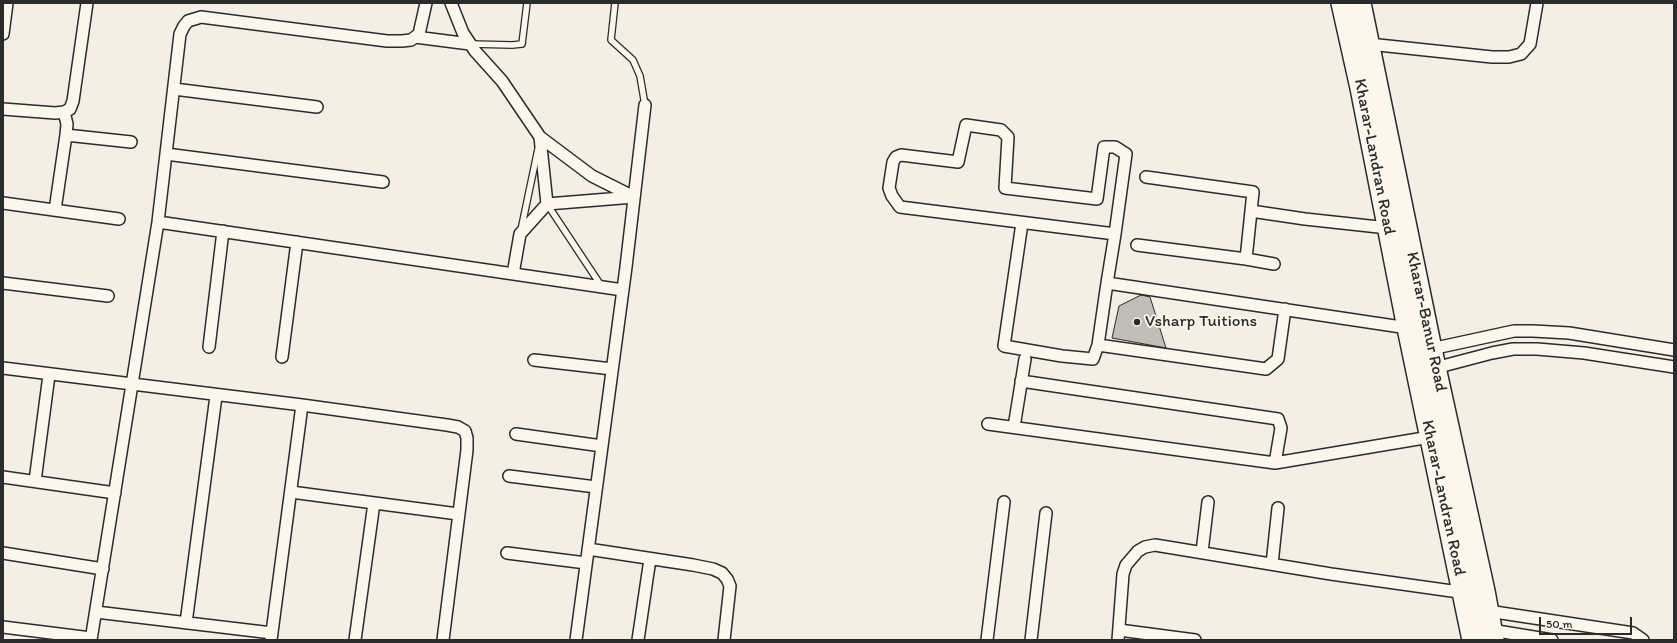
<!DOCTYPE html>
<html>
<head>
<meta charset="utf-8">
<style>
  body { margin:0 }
  #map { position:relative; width:1677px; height:643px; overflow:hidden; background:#f3efe4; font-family:Itim,sans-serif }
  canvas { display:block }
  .frame { position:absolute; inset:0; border:4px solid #2b2b2b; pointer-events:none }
  .scale { position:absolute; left:1539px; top:617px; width:93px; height:18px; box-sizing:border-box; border:2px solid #2b2b2b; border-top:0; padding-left:5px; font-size:12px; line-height:14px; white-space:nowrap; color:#2b2b2b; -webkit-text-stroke:3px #fbf7ec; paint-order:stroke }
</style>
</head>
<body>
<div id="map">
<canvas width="1677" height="643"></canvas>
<div class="frame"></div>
<div class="scale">50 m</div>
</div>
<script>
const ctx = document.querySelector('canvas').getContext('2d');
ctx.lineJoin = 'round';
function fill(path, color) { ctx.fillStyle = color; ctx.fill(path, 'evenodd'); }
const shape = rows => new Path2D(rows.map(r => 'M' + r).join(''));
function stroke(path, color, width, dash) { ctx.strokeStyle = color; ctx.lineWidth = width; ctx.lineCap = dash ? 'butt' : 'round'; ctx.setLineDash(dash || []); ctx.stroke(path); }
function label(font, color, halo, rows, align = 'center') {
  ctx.font = font + ' Itim,sans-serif'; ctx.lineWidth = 3.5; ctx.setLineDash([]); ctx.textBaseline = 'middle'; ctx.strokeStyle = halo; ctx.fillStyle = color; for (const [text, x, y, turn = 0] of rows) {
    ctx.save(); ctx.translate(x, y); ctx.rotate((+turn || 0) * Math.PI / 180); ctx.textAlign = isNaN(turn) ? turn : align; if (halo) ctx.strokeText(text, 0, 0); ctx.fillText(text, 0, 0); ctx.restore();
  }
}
const building = shape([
  [1141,295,1150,297,1166,348,1112,338,1119,306,1141,295]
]);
fill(building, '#c0beb6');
stroke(building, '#2b2b2b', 1);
const lane = shape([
  [615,3,611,40,633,60,640,76,645,105],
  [471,44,512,45,522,44,527,3],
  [547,204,602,287],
  [521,230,538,149]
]);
const street = shape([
  [451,3,463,33,475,51,502,81,540,137,592,176,634,197],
  [3,34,7,3],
  [415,37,470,44],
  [1369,44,1492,57,1509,57,1521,54,1530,44,1537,3],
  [174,89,317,107],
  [3,109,55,113,64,112,70,109,73,101,87,3],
  [66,135,131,142],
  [540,137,547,204],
  [166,154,383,182],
  [1146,177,1253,192,1251,211],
  [3,203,119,219],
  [55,210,66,135,67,124,64,112],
  [158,222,623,290],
  [1022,223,1004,346,1062,356,1093,359,1098,345],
  [1115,234,900,207,892,196,889,188,893,162,896,157,901,155,958,162,966,125,1001,130,1008,137,1005,188,1097,199,1104,147,1115,147,1126,154,1115,234,1107,283,1408,328],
  [1137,245,1246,259,1251,211,1305,219,1388,228],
  [1246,259,1274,264],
  [513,274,520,234,547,204,634,197],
  [3,283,108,296],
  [1107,283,1098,345,1266,369,1278,359,1285,309],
  [209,347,223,231],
  [1431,349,1514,331,1533,331,1569,333,1674,350],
  [282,357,297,242],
  [534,360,612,369],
  [3,368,302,405,447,425,458,427,465,431,467,438,467,450,443,640],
  [1435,368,1492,353,1513,349,1537,349,1584,353,1674,367],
  [1021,381,1278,419,1281,428,1275,463],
  [988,424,1275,463,1430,437],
  [1014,427,1025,359],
  [516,434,602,446],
  [509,476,596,487],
  [3,477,115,493],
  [35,481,49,375],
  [291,492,458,514],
  [588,549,693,565,713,569,722,573,727,579,730,586,724,640],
  [1202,552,1208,502],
  [3,553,103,569],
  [507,553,586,563],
  [1272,564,1278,508],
  [1488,611,1633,633,1643,640],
  [96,612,272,633],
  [186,623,216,396],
  [3,627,91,638],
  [1119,630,1195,640],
  [1491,630,1552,640],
  [91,640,158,222,180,34,184,26,188,21,201,17,387,41,402,41,411,40,419,34,426,3],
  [271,640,302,405],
  [355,640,374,503],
  [576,640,626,267,645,105],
  [638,640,650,559],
  [987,640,1004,502],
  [1031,640,1046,513],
  [1118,640,1123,574,1126,565,1138,551,1145,547,1155,545,1331,574,1466,593]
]);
const highway = shape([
  [1342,3,1361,88,1408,328,1473,640],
  [1360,3,1431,349,1484,591,1493,640]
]);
stroke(lane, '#2b2b2b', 8);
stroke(street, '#2b2b2b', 14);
stroke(highway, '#2b2b2b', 24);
stroke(lane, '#fbf7ec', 5.5);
stroke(street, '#fbf7ec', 11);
stroke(highway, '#fbf7ec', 21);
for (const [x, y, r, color] of [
  [1137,322,4,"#2b2b2b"]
]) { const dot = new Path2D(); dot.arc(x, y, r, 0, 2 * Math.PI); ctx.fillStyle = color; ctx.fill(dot); stroke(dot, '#fbf7ec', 1.5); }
label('17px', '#2b2b2b', '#fbf7ec', [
  ["Kharar-Landran Road",1374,157,79],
  ["Kharar-Banur Road",1426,322,78],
  ["Kharar-Landran Road",1443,498,78]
]);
label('17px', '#2b2b2b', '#fbf7ec', [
  ["Vsharp Tuitions",1145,322]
], 'left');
</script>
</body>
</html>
